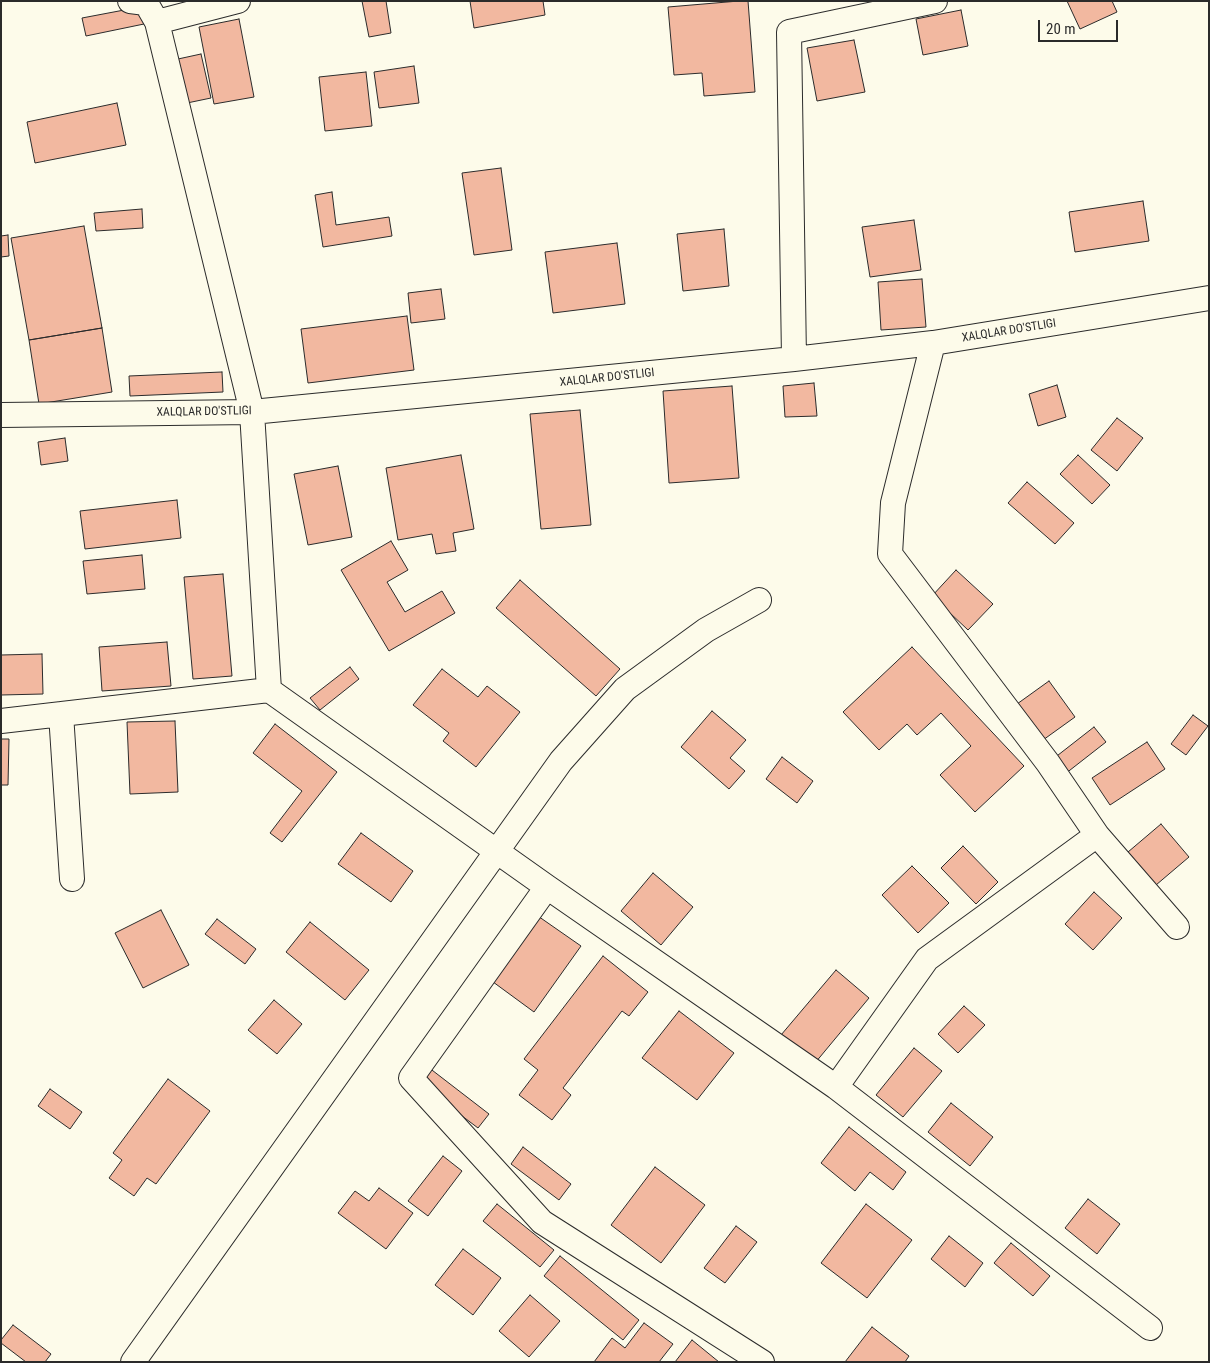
<!DOCTYPE html>
<html>
<head>
<meta charset="utf-8">
<style>
  body { margin:0 }
  #map { position:relative; width:1210px; height:1363px; overflow:hidden; background:#fdfbea; font-family:"Roboto Condensed",sans-serif }
  canvas { display:block }
  .frame { position:absolute; inset:0; border:2px solid #2b2b2b; pointer-events:none }
  .scale { position:absolute; left:1038px; top:20px; width:80px; height:22px; box-sizing:border-box; border:2px solid #2b2b2b; border-top:0; padding-left:6px; font-size:15px; line-height:18px; white-space:nowrap; color:#2b2b2b; -webkit-text-stroke:4px #fdfbea; paint-order:stroke }
</style>
</head>
<body>
<div id="map">
<canvas width="1210" height="1363"></canvas>
<div class="frame"></div>
<div class="scale">20 m</div>
</div>
<script>
const ctx = document.querySelector('canvas').getContext('2d');
ctx.lineJoin = 'round';
function fill(path, color) { ctx.fillStyle = color; ctx.fill(path, 'evenodd'); }
const shape = rows => new Path2D(rows.map(r => 'M' + r).join(''));
function stroke(path, color, width, dash) { ctx.strokeStyle = color; ctx.lineWidth = width; ctx.lineCap = dash ? 'butt' : 'round'; ctx.setLineDash(dash || []); ctx.stroke(path); }
function label(font, color, halo, rows, align = 'center') {
  ctx.font = font + ' "Roboto Condensed",sans-serif'; ctx.lineWidth = 4; ctx.setLineDash([]); ctx.textBaseline = 'middle'; ctx.strokeStyle = halo; ctx.fillStyle = color; for (const [text, x, y, turn = 0] of rows) {
    ctx.save(); ctx.translate(x, y); ctx.rotate((+turn || 0) * Math.PI / 180); ctx.textAlign = isNaN(turn) ? turn : align; if (halo) ctx.strokeText(text, 0, 0); ctx.fillText(text, 0, 0); ctx.restore();
  }
}
const building = shape([
  [362,1,386,1,391,33,369,37,362,1],
  [470,1,543,1,545,15,474,28,470,1],
  [739,1,748,1,755,92,704,96,702,73,674,75,668,7,739,1],
  [1067,1,1112,1,1117,12,1080,29,1067,1],
  [140,7,144,24,86,36,82,18,140,7],
  [961,10,968,46,923,55,916,19,961,10],
  [239,19,254,97,214,104,199,27,239,19],
  [854,40,865,92,817,101,807,48,854,40],
  [201,54,211,98,187,103,178,59,201,54],
  [414,66,419,103,379,108,374,72,414,66],
  [366,72,372,126,325,131,319,77,366,72],
  [117,103,126,145,35,163,27,122,117,103],
  [501,168,512,250,474,255,462,173,501,168],
  [332,192,336,225,389,217,392,236,323,247,315,195,332,192],
  [1143,201,1149,241,1075,252,1069,212,1143,201],
  [142,209,143,228,96,231,94,213,142,209],
  [914,220,921,270,870,277,862,227,914,220],
  [84,226,102,328,29,340,11,238,84,226],
  [724,229,729,286,683,291,677,234,724,229],
  [8,235,9,256,1,257,1,236,8,235],
  [617,243,625,304,553,313,545,252,617,243],
  [922,279,926,327,881,330,878,282,922,279],
  [441,289,445,319,411,323,408,293,441,289],
  [407,316,414,370,308,383,301,329,407,316],
  [102,328,112,392,39,404,29,340,102,328],
  [222,372,223,392,130,396,129,376,222,372],
  [814,383,817,416,785,417,783,386,814,383],
  [1057,385,1066,417,1038,426,1029,394,1057,385],
  [732,386,739,478,669,483,663,391,732,386],
  [580,410,591,525,541,529,530,414,580,410],
  [1117,418,1143,438,1117,471,1091,450,1117,418],
  [65,438,68,461,41,465,38,442,65,438],
  [461,455,474,529,453,533,456,551,436,554,432,534,398,540,386,468,461,455],
  [1078,455,1110,485,1092,504,1060,474,1078,455],
  [338,466,352,537,308,545,294,474,338,466],
  [1027,482,1074,523,1055,544,1008,503,1027,482],
  [177,500,181,538,85,549,80,511,177,500],
  [391,541,408,570,387,582,405,612,442,591,455,613,389,651,341,570,391,541],
  [142,555,145,589,87,594,83,561,142,555],
  [956,570,993,604,968,630,932,596,956,570],
  [223,574,232,676,193,679,184,577,223,574],
  [520,580,620,669,596,696,496,608,520,580],
  [167,642,171,686,102,691,99,647,167,642],
  [912,647,1024,766,975,812,940,775,971,746,941,713,917,735,907,724,879,750,843,712,912,647],
  [42,654,43,694,1,695,1,655,42,654],
  [350,667,359,679,320,710,310,698,350,667],
  [442,669,478,697,487,686,520,712,476,767,443,741,449,733,413,705,442,669],
  [1049,681,1075,717,1043,740,1017,704,1049,681],
  [712,711,746,740,730,758,745,771,729,789,681,747,712,711],
  [1193,715,1208,726,1186,755,1171,744,1193,715],
  [175,721,178,792,130,794,127,722,175,721],
  [275,724,337,772,282,842,270,833,302,791,253,753,275,724],
  [1094,727,1106,742,1065,774,1053,759,1094,727],
  [1,739,9,739,8,785,1,785,1,739],
  [1147,742,1165,769,1110,805,1092,778,1147,742],
  [782,757,813,781,797,803,766,779,782,757],
  [1161,824,1189,857,1156,885,1128,852,1161,824],
  [361,833,413,871,391,902,338,864,361,833],
  [963,846,998,882,976,904,941,868,963,846],
  [912,866,949,903,918,933,882,895,912,866],
  [653,873,693,907,661,945,621,911,653,873],
  [1094,892,1122,918,1093,950,1065,924,1094,892],
  [161,910,189,965,143,988,115,933,161,910],
  [535,914,581,946,534,1012,489,979,535,914],
  [217,919,256,949,245,964,205,934,217,919],
  [310,922,369,970,345,1000,286,952,310,922],
  [603,956,648,992,629,1016,622,1011,563,1088,571,1095,552,1120,519,1095,538,1070,524,1059,603,956],
  [836,970,869,998,815,1063,781,1035,836,970],
  [274,1000,302,1024,277,1054,248,1030,274,1000],
  [964,1006,985,1025,958,1053,938,1034,964,1006],
  [679,1011,734,1053,697,1100,642,1058,679,1011],
  [914,1048,942,1071,903,1117,876,1095,914,1048],
  [428,1067,489,1114,478,1128,417,1082,428,1067],
  [168,1079,210,1111,156,1184,147,1178,134,1196,109,1178,122,1160,113,1153,168,1079],
  [50,1089,82,1112,70,1129,38,1106,50,1089],
  [951,1103,993,1137,970,1166,928,1132,951,1103],
  [849,1127,906,1172,893,1190,870,1172,855,1191,821,1163,849,1127],
  [523,1147,571,1184,559,1200,511,1164,523,1147],
  [443,1156,462,1171,428,1216,408,1201,443,1156],
  [655,1167,705,1205,661,1263,611,1225,655,1167],
  [379,1188,413,1213,386,1249,338,1213,355,1191,369,1201,379,1188],
  [1088,1199,1120,1224,1097,1254,1065,1228,1088,1199],
  [497,1204,554,1250,540,1267,483,1221,497,1204],
  [866,1204,912,1240,867,1298,821,1263,866,1204],
  [736,1226,757,1242,725,1283,704,1268,736,1226],
  [949,1236,983,1263,965,1287,931,1259,949,1236],
  [1011,1243,1050,1276,1033,1296,994,1263,1011,1243],
  [463,1249,501,1278,473,1315,435,1285,463,1249],
  [560,1256,639,1320,623,1340,544,1276,560,1256],
  [530,1295,560,1321,529,1357,499,1331,530,1295],
  [644,1323,673,1344,659,1362,594,1362,612,1338,625,1348,644,1323],
  [13,1325,51,1354,45,1362,26,1362,1,1343,1,1340,13,1325],
  [872,1327,909,1356,905,1362,845,1362,872,1327],
  [692,1340,719,1362,675,1362,692,1340]
]);
fill(building, '#f2b8a0');
stroke(building, '#2b2b2b', 1);
const street = shape([
  [130,1,146,3,157,22,238,1],
  [157,22,252,412,269,690,547,887,836,1087,1150,1328],
  [933,343,893,503,890,554,1048,763,1097,835,1177,927],
  [794,359,789,32,935,1],
  [1,415,252,412,794,359,933,343,1209,298],
  [61,714,72,879],
  [1,721,269,690],
  [547,887,411,1078,542,1222,762,1362],
  [836,1087,927,959,1097,835],
  [133,1362,561,761,625,689,706,630,759,600]
]);
stroke(street, '#2b2b2b', 26);
stroke(street, '#fdfbea', 24);
label('12px', '#2b2b2b', '#fdfbea', [
  ["XALQLAR DO'STLIGI",1009,331,-9],
  ["XALQLAR DO'STLIGI",607,378,-6],
  ["XALQLAR DO'STLIGI",204,412,-1]
]);
</script>
</body>
</html>
